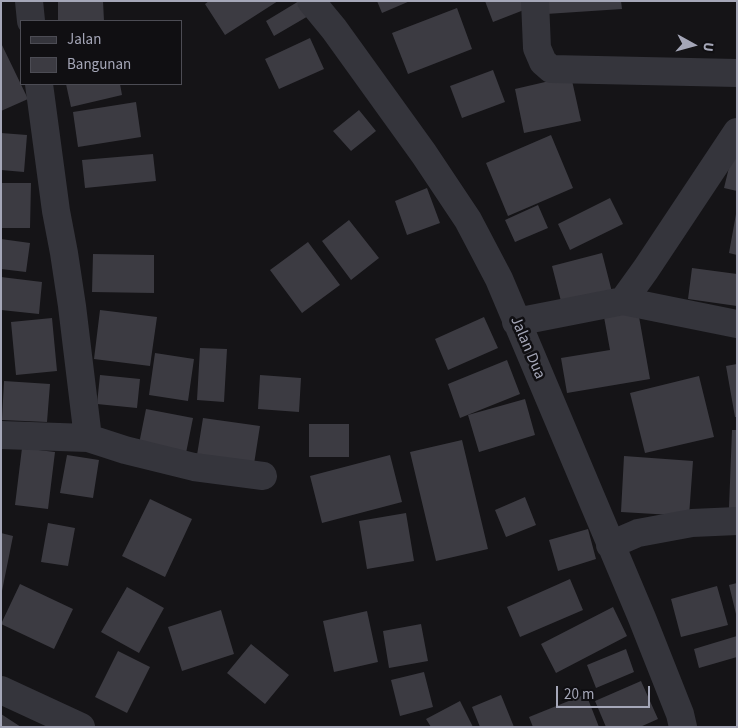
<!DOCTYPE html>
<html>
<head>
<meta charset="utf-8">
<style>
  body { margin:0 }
  #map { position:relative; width:738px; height:728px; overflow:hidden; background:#151417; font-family:"Source Sans 3",sans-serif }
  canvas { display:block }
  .frame { position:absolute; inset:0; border:2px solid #a5a7b8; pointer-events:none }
  .legend { position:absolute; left:20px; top:20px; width:162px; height:65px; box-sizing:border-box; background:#100f12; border:1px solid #4c4c54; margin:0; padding:6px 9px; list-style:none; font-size:15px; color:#a5a7b8 }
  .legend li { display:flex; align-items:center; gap:10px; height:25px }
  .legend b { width:25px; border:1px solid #4c4c54 }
  .north { position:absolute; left:668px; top:20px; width:50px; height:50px; -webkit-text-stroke:4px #100f12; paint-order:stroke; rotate:97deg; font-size:14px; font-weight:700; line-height:20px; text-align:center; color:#a5a7b8 }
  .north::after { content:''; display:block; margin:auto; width:18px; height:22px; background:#a5a7b8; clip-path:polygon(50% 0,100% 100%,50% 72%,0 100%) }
  .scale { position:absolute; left:556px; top:686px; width:94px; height:22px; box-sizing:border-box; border:2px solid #a5a7b8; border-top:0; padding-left:6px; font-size:15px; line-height:18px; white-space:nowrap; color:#a5a7b8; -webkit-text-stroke:4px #100f12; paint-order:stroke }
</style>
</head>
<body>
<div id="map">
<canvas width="738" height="728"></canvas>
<div class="frame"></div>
<ul class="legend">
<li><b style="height:6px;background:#35353c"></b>Jalan</li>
<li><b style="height:14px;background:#3c3b42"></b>Bangunan</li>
</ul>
<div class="north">U</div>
<div class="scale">20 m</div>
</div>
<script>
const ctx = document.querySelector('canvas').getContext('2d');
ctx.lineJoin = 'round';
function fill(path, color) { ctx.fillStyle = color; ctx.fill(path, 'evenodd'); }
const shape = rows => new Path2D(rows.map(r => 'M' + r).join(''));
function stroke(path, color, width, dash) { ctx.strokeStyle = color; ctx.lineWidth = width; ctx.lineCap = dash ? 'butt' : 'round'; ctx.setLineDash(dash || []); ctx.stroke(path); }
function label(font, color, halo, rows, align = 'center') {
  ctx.font = font + ' "Source Sans 3",sans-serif'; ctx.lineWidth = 5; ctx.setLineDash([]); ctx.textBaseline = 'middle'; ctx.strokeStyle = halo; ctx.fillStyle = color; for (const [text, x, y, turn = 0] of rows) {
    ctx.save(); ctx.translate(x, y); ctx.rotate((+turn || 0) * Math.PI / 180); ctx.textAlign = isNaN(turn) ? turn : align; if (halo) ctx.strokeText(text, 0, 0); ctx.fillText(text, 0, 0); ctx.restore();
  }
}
fill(shape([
  [58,1,103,1,104,21,58,21],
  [209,1,278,1,225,35,205,4],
  [299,1,310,15,274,36,266,21],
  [377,1,410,1,382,13],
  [485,1,527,1,529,8,493,22],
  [545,1,621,1,622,9,546,14],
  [457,8,472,49,408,74,392,33],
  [310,38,324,69,279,89,265,59],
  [1,43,28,99,1,111],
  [493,70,505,102,462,118,450,86],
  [571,76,581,121,524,133,515,89],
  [66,84,120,84,122,95,71,107],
  [136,102,141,137,78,147,73,112],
  [359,110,376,131,351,151,333,131],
  [1,133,27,135,24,172,1,170],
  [551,135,573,188,508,216,486,163],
  [153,154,156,181,85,188,82,160],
  [732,155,737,156,737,191,724,188],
  [1,183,31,183,30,228,1,228],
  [427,188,440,223,407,235,395,201],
  [610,198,623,224,570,250,558,224],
  [538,205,548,228,515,242,505,220],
  [736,214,737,214,737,255,729,253],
  [349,220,379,258,351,280,322,241],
  [1,239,30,243,26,272,1,269],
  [308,242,340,285,302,313,270,270],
  [602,253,612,292,562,305,552,266],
  [93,254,154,255,154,293,92,292],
  [692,268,737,274,737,306,688,299],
  [1,277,42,282,39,314,1,310],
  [100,310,157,317,150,366,94,359],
  [638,311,650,379,567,393,561,358,610,350,604,317],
  [484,317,498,348,448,370,435,339],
  [52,318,57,371,16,375,11,322],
  [200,348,227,349,224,402,197,400],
  [155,353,194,359,188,401,149,395],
  [507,360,520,394,460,418,448,384],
  [737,364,737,417,735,417,726,366],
  [100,375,140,379,137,408,97,404],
  [260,375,301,378,299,412,258,409],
  [699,376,714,437,645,453,630,393],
  [4,381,50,384,47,422,2,420],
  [525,399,535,435,479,452,468,415],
  [146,409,193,418,186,453,139,444],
  [203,418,260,426,254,464,197,455],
  [309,424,349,424,349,457,309,457],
  [732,430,737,430,737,508,729,508],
  [462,440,488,549,436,561,410,452],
  [22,448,55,452,48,509,15,505],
  [67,455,99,460,93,498,60,493],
  [390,455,402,502,322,523,310,476],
  [624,456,693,461,689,516,621,512],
  [525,497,536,525,506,537,495,510],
  [150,499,192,519,165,577,122,556],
  [406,513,414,561,367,569,359,521],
  [48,523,75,528,68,566,41,562],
  [588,529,596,559,558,571,549,540],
  [1,533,13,536,2,591,1,591],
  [570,579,583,610,520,637,507,607],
  [737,583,737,614,736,614,729,585],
  [20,584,73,609,54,649,1,624],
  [717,586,728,625,681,637,671,599],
  [127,587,164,608,139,653,101,632],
  [613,607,627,636,556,673,541,644],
  [221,610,234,654,182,671,168,627],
  [367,611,378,662,334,672,323,621],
  [421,624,428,661,389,668,383,631],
  [737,636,737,657,699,668,694,649],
  [251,644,289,675,265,704,227,673],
  [626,649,634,672,596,688,587,665],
  [118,651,150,667,127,713,95,697],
  [424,672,433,707,400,716,391,680],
  [641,681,658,719,640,727,606,727,595,701],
  [586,694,599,727,533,727,529,717],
  [501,695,514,727,480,727,472,707],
  [460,701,473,727,431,727,426,719],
  [1,714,21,727,1,727]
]), '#3c3b42');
stroke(shape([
  [29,1,31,21],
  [311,1,334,29,424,154,468,220,499,279,642,618,680,714,683,727],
  [535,1,537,48,543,62,551,69,737,73],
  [623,301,737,324],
  [516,322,623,301,646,269,737,132],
  [1,435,88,438,72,306,64,253,56,211,39,84],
  [88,438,125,450,194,467,263,476],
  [610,545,638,533,692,523,737,521],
  [1,690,81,727]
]), '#35353c', 28);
label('16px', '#a5a7b8', '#100f12', [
  ["Jalan Dua",527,348,67]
]);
</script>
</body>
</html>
